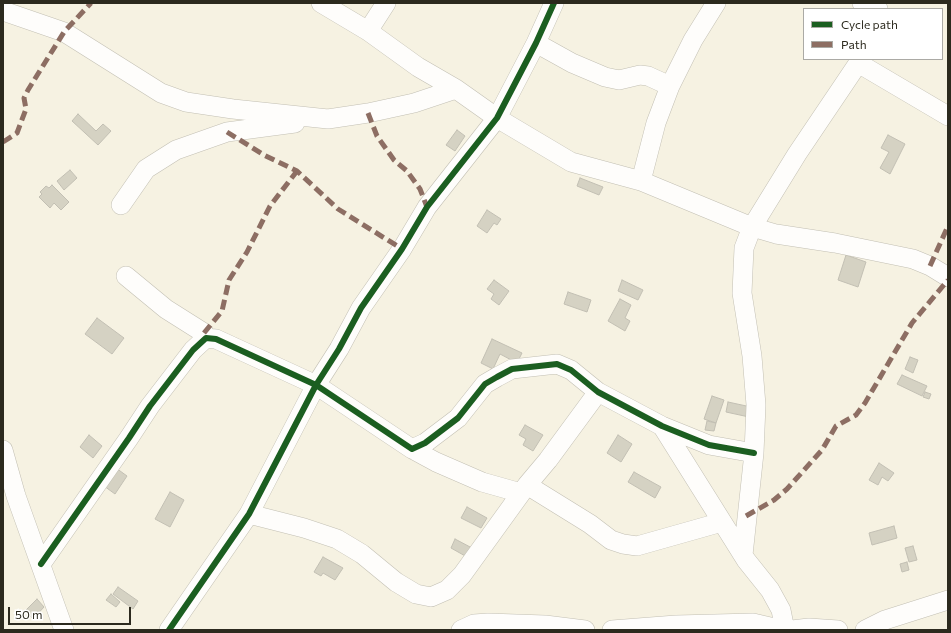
<!DOCTYPE html>
<html>
<head>
<meta charset="utf-8">
<style>
  body { margin:0 }
  #map { position:relative; width:951px; height:633px; overflow:hidden; background:#f6f2e2; font-family:Commissioner,sans-serif }
  canvas { display:block }
  .frame { position:absolute; inset:0; border:4px solid #2c2a1e; pointer-events:none }
  .legend { position:absolute; left:803px; top:8px; width:140px; height:52px; box-sizing:border-box; background:#fff; border:1px solid #abaaa5; margin:0; padding:5px 7px; list-style:none; font-size:12px; color:#2c2a1e }
  .legend li { display:flex; align-items:center; gap:8px; height:20px }
  .legend b { width:20px; border:1px solid #abaaa5 }
  .scale { position:absolute; left:8px; top:607px; width:123px; height:18px; box-sizing:border-box; border:2px solid #2c2a1e; border-top:0; padding-left:5px; font-size:12px; line-height:14px; white-space:nowrap; color:#2c2a1e; -webkit-text-stroke:3px #fff; paint-order:stroke }
</style>
</head>
<body>
<div id="map">
<canvas width="951" height="633"></canvas>
<div class="frame"></div>
<ul class="legend">
<li><b style="height:5px;background:#1b5e20"></b>Cycle path</li>
<li><b style="height:5px;background:#8d6e63"></b>Path</li>
</ul>
<div class="scale">50 m</div>
</div>
<script>
const ctx = document.querySelector('canvas').getContext('2d');
ctx.lineJoin = 'round';
function fill(path, color) { ctx.fillStyle = color; ctx.fill(path, 'evenodd'); }
const shape = rows => new Path2D(rows.map(r => 'M' + r).join(''));
function stroke(path, color, width, dash) { ctx.strokeStyle = color; ctx.lineWidth = width; ctx.lineCap = dash ? 'butt' : 'round'; ctx.setLineDash(dash || []); ctx.stroke(path); }
const building = shape([
  [78,114,96,131,103,124,111,131,98,145,72,121,78,114],
  [457,130,465,136,455,151,446,145,457,130],
  [888,135,905,144,890,174,880,168,889,152,881,148,888,135],
  [70,170,77,178,64,190,57,181,70,170],
  [580,178,603,187,599,195,577,186,580,178],
  [52,185,69,202,61,210,54,203,50,208,39,197,42,194,40,192,46,186,49,188,52,185],
  [487,210,501,219,497,225,494,223,487,233,477,226,487,210],
  [846,255,866,262,858,287,838,280,846,255],
  [494,280,509,291,499,305,491,299,494,294,487,289,494,280],
  [622,280,643,290,638,300,618,291,622,280],
  [568,292,591,300,587,312,564,304,568,292],
  [620,299,631,305,625,318,630,321,625,331,608,321,620,299],
  [97,318,124,338,112,354,85,334,97,318],
  [492,339,522,353,517,363,500,354,493,369,481,363,492,339],
  [910,357,918,360,913,373,905,369,910,357],
  [902,375,927,386,922,396,897,384,902,375],
  [925,392,931,394,929,399,923,397,925,392],
  [712,396,724,400,716,423,704,419,712,396],
  [728,402,751,407,749,417,726,412,728,402],
  [707,421,716,423,714,431,705,430,707,421],
  [525,425,543,435,533,451,523,445,526,439,519,435,525,425],
  [89,435,102,446,93,458,80,447,89,435],
  [618,435,632,444,621,462,607,453,618,435],
  [879,463,894,473,888,481,882,477,878,485,869,480,879,463],
  [116,468,127,476,115,494,104,486,116,468],
  [634,472,661,487,655,498,628,482,634,472],
  [170,492,184,500,170,527,155,519,170,492],
  [467,507,487,518,481,528,461,518,467,507],
  [894,526,897,538,872,545,869,533,894,526],
  [455,539,472,548,467,557,451,548,455,539],
  [913,546,917,560,909,562,905,548,913,546],
  [323,557,343,568,335,580,323,573,321,576,314,572,323,557],
  [907,562,909,570,902,572,900,564,907,562],
  [118,587,138,601,133,609,113,594,118,587],
  [111,594,120,602,116,607,106,600,111,594],
  [37,599,44,607,33,619,25,611,37,599]
]);
fill(building, '#d5d2c3');
stroke(building, '#c2bfb3', 1);
const minor = shape([
  [321,3,368,31,418,67,456,89,497,118,571,162,641,181,752,227,776,234,835,243,913,259,930,266,948,277],
  [862,3,878,9],
  [3,11,64,32,161,93,186,102,233,109,328,119,368,113,414,103,456,89],
  [368,31,386,3],
  [536,43,572,63,605,77,619,80,640,75,648,76,670,86],
  [858,63,948,116],
  [641,181,656,123,670,86,693,40,716,3],
  [121,205,146,169,176,150,227,132,295,123],
  [126,276,166,309,204,333,206,338],
  [662,426,746,560,770,590,781,610,785,630],
  [412,449,436,462,482,482,521,493],
  [3,450,16,496,64,630],
  [527,485,590,524,611,540,623,544,637,546,722,522],
  [249,514,304,528,337,539,362,554,396,582,416,594,431,597,447,590,462,575,527,485,548,460,598,392],
  [743,555,754,453,756,405,752,356,742,293,744,248,752,227,797,154,861,59],
  [41,564,129,438,150,406,193,350,206,338,216,339,316,385,412,449,425,443,458,418,485,384,497,377,512,369,557,364,571,370,598,392,662,426,709,445,754,453],
  [169,630,249,514,316,385,339,349,361,308,402,249,427,207,497,118,536,43,554,3],
  [461,630,474,624,488,623,545,625,585,630],
  [612,630,676,625,753,623,783,630],
  [792,630,809,628,838,630],
  [865,630,885,620,948,600]
]);
stroke(minor, '#c2bfb3', 20);
stroke(minor, '#fefdfb', 19);
stroke(shape([
  [368,113,377,136,394,160,407,171,420,189,427,207],
  [227,132,264,155,297,171,338,209,402,249],
  [3,142,17,133,26,109,24,98,28,90,64,32,91,3],
  [930,266,948,226],
  [204,333,222,311,229,280,247,252,270,206,297,171],
  [746,516,774,500,787,489,822,450,836,426,856,415,865,403,912,323,948,280]
]), '#8d6e63', 5, [10, 5]);
stroke(shape([
  [41,564,129,438,150,406,193,350,206,338,216,339,316,385,412,449,425,443,458,418,485,384,497,377,512,369,557,364,571,370,598,392,662,426,709,445,754,453],
  [169,630,249,514,316,385,339,349,361,308,402,249,427,207,497,118,536,43,554,3]
]), '#1b5e20', 6);
</script>
</body>
</html>
